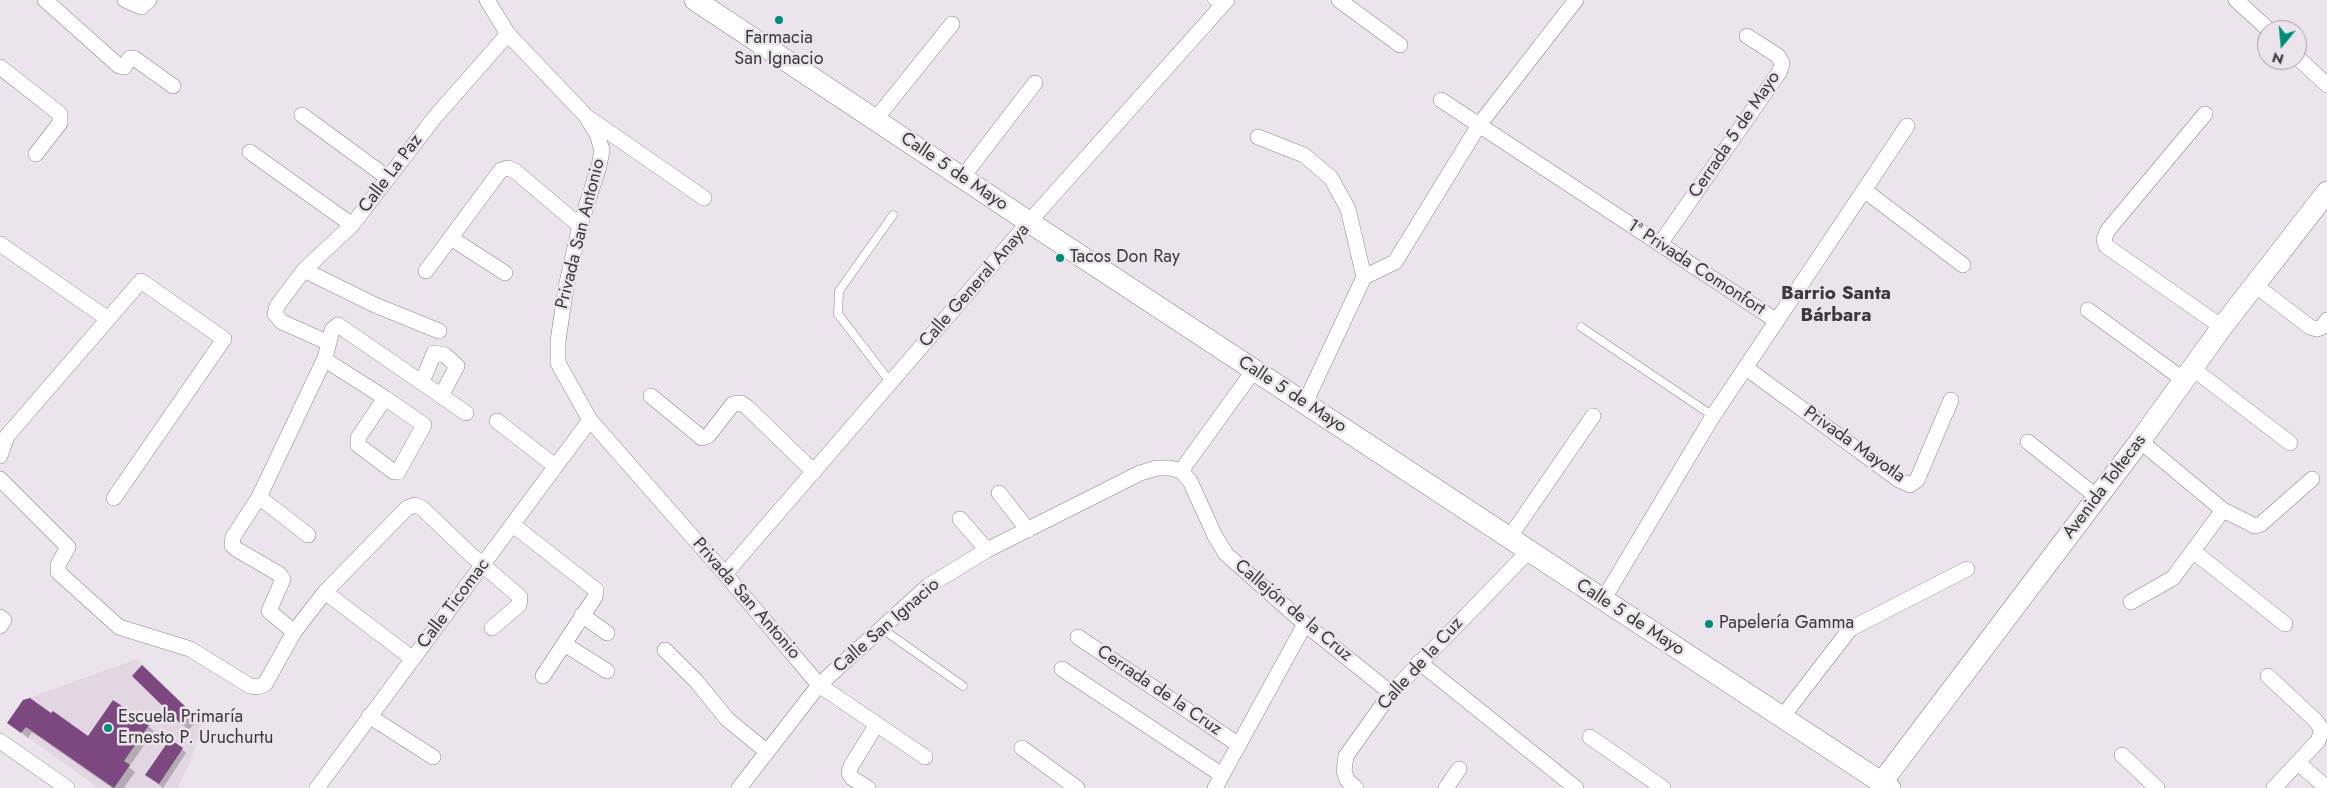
<!DOCTYPE html>
<html>
<head>
<meta charset="utf-8">
<style>
  body { margin:0 }
  #map { position:relative; width:2327px; height:788px; overflow:hidden; background:#ebe4ec; font-family:Jost,sans-serif }
  canvas { display:block }
  .north { position:absolute; left:2257px; top:20px; width:50px; height:50px; box-sizing:border-box; background:#ebe4ec; border:1px solid #a59fa5; border-radius:50%; rotate:197deg; font-size:14px; font-weight:700; line-height:20px; text-align:center; color:#3b383b }
  .north::after { content:''; display:block; margin:auto; width:18px; height:22px; background:#008d75; clip-path:polygon(50% 0,100% 100%,50% 72%,0 100%) }
</style>
</head>
<body>
<div id="map">
<canvas width="2327" height="788"></canvas>
<div class="north">N</div>
</div>
<script>
const ctx = document.querySelector('canvas').getContext('2d');
ctx.lineJoin = 'round';
function fill(path, color) { ctx.fillStyle = color; ctx.fill(path, 'evenodd'); }
const shape = rows => new Path2D(rows.map(r => 'M' + r).join(''));
function stroke(path, color, width, dash) { ctx.strokeStyle = color; ctx.lineWidth = width; ctx.lineCap = dash ? 'butt' : 'round'; ctx.setLineDash(dash || []); ctx.stroke(path); }
function label(font, color, halo, rows, align = 'center') {
  ctx.font = font + ' Jost,sans-serif'; ctx.lineWidth = 5; ctx.setLineDash([]); ctx.textBaseline = 'middle'; ctx.strokeStyle = halo; ctx.fillStyle = color; for (const [text, x, y, turn = 0] of rows) {
    ctx.save(); ctx.translate(x, y); ctx.rotate((+turn || 0) * Math.PI / 180); ctx.textAlign = isNaN(turn) ? turn : align; if (halo) ctx.strokeText(text, 0, 0); ctx.fillText(text, 0, 0); ctx.restore();
  }
}
fill(shape([
  [137,659,202,723,190,762,178,788,99,788,7,723,23,700]
]), '#e3d6e3');
fill(shape([
  [143,667,198,721,188,730,134,676],
  [9,722,88,737,148,726,154,731,129,767,135,772,124,788,112,788,32,732,28,738],
  [182,749,186,753,163,788,147,775]
]), '#0003');
fill(shape([
  [142,665,191,712,180,723,132,676],
  [30,698,51,713,53,711,88,736,113,700,149,725,124,761,130,765,114,788,26,727,21,733,7,723,23,700],
  [170,739,183,748,159,784,145,775]
]), '#7d4880');
const lane = shape([
  [1212,0,1221,7],
  [1581,327,1713,416],
  [891,383,838,314,839,291,893,215],
  [881,628,963,686]
]);
const street = shape([
  [45,0,119,66,124,67,130,58,134,58,173,86],
  [125,0,141,7,149,0],
  [487,0,508,34,586,116,597,134,602,150,599,166,580,226,566,287,558,341,558,363,590,420,725,574,819,685,925,757],
  [1339,0,1400,45],
  [2236,0,2269,30],
  [2297,57,2327,85],
  [0,67,60,114,60,123,36,154],
  [1441,100,1777,321],
  [2205,114,2108,230,2104,239,2106,246,2222,327],
  [302,115,388,178],
  [590,119,704,198],
  [875,120,952,24],
  [1258,137,1304,155,1331,178,1348,209,1364,277,1305,403],
  [250,152,352,225],
  [962,178,1035,83],
  [1864,190,1963,265],
  [451,238,505,273],
  [0,244,108,319],
  [1660,244,1780,71,1782,63,1778,56,1747,36],
  [304,270,375,305,439,331],
  [426,271,501,170,508,168,515,171,580,226],
  [1364,277,1395,262,1479,125,1576,0],
  [2255,285,2310,327,2317,329,2322,327,2327,320],
  [2088,310,2184,380],
  [329,343,282,322,275,314,277,306,304,270,352,225,435,117,508,34],
  [1746,368,1899,480,1910,485,1917,480,1951,400],
  [2192,368,2290,443],
  [1254,370,1181,471,1190,481,1215,536,1226,554,1305,624,1391,693],
  [422,382,434,353,445,355,457,366,441,396],
  [651,396,702,438,708,436,733,404,741,403,747,407,814,472],
  [385,398,358,438,358,445,394,472,398,472,424,425,385,398,327,361,325,358,332,330,338,325,466,413],
  [497,421,555,466],
  [2140,441,2223,510,2255,526,2261,524,2312,479],
  [2028,442,2097,497],
  [0,456,7,436,141,281,224,339,114,498],
  [0,479,68,547,58,565,58,572,119,627,190,649,250,686,258,687,265,684,294,632,325,592,407,508,415,505,422,508,469,553,520,597,519,605,492,628],
  [999,493,1028,530],
  [259,497,308,535],
  [960,519,987,550],
  [513,525,596,590,595,597,543,676],
  [1509,538,1593,416],
  [2193,551,2285,624],
  [725,574,1029,222,1227,0],
  [325,592,413,659],
  [1603,600,1713,416,1907,126],
  [2131,602,2173,578,2223,510],
  [582,615,607,633],
  [0,617,4,620,0,626],
  [294,632,269,611,283,579,279,574,236,549,232,545,233,537,259,497,325,358],
  [1078,637,1239,745],
  [564,644,607,671],
  [665,650,697,682,727,719,766,751],
  [1419,662,1576,788],
  [1062,669,1222,775],
  [2268,676,2316,721,2322,730,2318,741,2274,788],
  [369,716,433,757],
  [1783,716,1850,629,1967,569],
  [1590,737,1663,788],
  [0,741,67,788],
  [1022,748,1077,788],
  [2122,755,2157,788],
  [2298,763,2327,788],
  [317,788,590,420],
  [739,788,819,685,928,586,987,550,1140,473,1157,468,1170,468,1181,471],
  [868,788,852,778,849,773,851,766,877,724],
  [1215,788,1305,624],
  [1356,788,1347,780,1344,771,1346,756,1391,693,1528,552],
  [1446,788,1459,769]
]);
const secondary = shape([
  [695,0,1029,222,1890,788],
  [1882,782,2140,441,2222,327,2327,192]
]);
stroke(lane, '#8b848b', 9);
stroke(street, '#8b848b', 16);
stroke(secondary, '#8b848b', 22);
stroke(lane, '#fff', 8);
stroke(street, '#fff', 15);
stroke(secondary, '#fff', 21);
for (const [x, y, r, color] of [
  [779,20,5,"#008d75"],
  [1060,258,5,"#008d75"],
  [1709,624,5,"#008d75"],
  [108,728,5,"#008d75"]
]) { const dot = new Path2D(); dot.arc(x, y, r, 0, 2 * Math.PI); ctx.fillStyle = color; ctx.fill(dot); stroke(dot, '#ebe4ec', 2); }
label('18px', '#3b383b', '#ebe4ec', [
  ["Farmacia",779,39,"center"],
  ["San Ignacio",779,60,"center"],
  ["Tacos Don Ray",1070,258],
  ["Papelería Gamma",1719,624],
  ["Escuela Primaría",118,718],
  ["Ernesto P. Uruchurtu",118,739]
], 'left');
label('18px', '#3b383b', '#ebe4ec', [
  ["Cerrada 5 de Mayo",1735,135,-56],
  ["Calle 5 de Mayo",954,172,34],
  ["Calle La Paz",391,174,-53],
  ["Privada San Antonio",581,234,-76],
  ["1ª Privada Comonfort",1696,268,33],
  ["Calle General Anaya",975,286,-49],
  ["Calle 5 de Mayo",1292,395,33],
  ["Privada Mayotla",1854,445,35],
  ["Avenida Toltecas",2105,487,-53],
  ["Privada San Antonio",746,599,49],
  ["Calle Ticomac",454,604,-53],
  ["Callejón de la Cruz",1293,611,40],
  ["Calle 5 de Mayo",1630,618,33],
  ["Calle San Ignacio",887,626,-41],
  ["Calle de la Cuz",1421,664,-48],
  ["Cerrada de la Cruz",1159,691,34]
]);
label('bold 19px', '#3b383b', '#ebe4ec', [
  ["Barrio Santa",1836,294],
  ["Bárbara",1836,316]
]);
</script>
</body>
</html>
